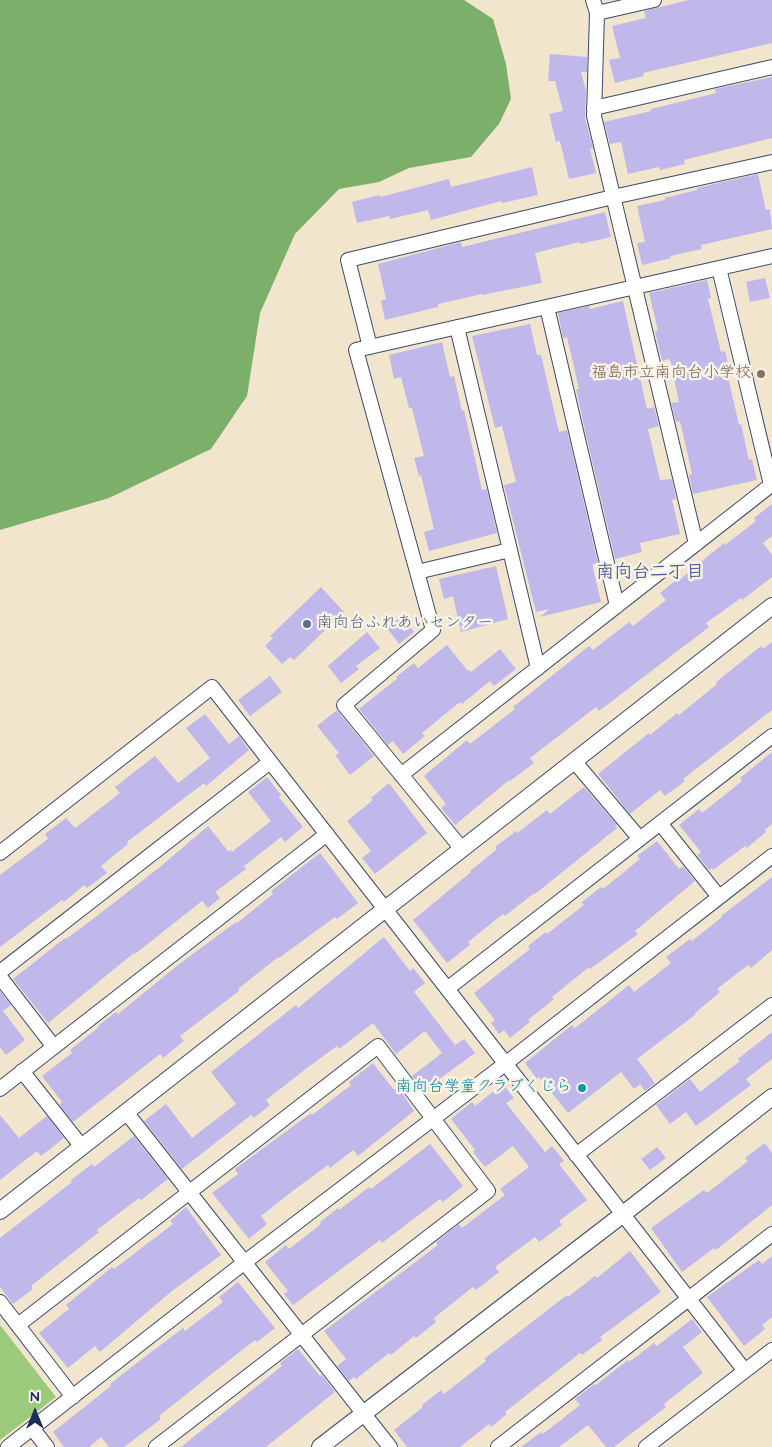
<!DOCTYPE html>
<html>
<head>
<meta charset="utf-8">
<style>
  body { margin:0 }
  #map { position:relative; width:772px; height:1447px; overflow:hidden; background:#f1e6cd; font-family:"Architects Daughter",sans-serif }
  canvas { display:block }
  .north { position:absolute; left:10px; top:1387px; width:50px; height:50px; -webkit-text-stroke:4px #f7f3e8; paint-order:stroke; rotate:0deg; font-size:14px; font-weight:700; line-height:20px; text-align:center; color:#1b2f5e }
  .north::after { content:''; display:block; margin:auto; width:18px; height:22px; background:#1b2f5e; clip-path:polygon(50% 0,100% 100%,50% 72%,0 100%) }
</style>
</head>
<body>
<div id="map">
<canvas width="772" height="1447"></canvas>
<div class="north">N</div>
</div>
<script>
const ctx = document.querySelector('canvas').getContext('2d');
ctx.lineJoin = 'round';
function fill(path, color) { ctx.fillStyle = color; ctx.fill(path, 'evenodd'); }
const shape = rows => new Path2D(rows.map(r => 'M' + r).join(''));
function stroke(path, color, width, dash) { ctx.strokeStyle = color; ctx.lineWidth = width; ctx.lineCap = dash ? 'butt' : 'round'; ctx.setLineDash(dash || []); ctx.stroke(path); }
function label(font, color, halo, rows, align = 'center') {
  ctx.font = font + ' "Architects Daughter","Klee One",sans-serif'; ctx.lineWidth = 5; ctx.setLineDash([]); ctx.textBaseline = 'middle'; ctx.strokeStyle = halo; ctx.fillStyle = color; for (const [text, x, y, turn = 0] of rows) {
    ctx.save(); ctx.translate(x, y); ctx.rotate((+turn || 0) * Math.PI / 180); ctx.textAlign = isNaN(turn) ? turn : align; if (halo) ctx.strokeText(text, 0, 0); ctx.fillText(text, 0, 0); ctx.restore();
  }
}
fill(shape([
  [0,1325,56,1397,0,1440]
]), '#9bcb7a');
fill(shape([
  [0,0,464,0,493,19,506,64,511,99,499,124,471,157,409,168,379,182,339,189,295,234,260,313,247,396,211,449,109,498,0,530]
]), '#7caf6a');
fill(shape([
  [689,0,772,0,772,43,643,73,644,76,615,83,609,60,620,58,612,26,646,18,644,11],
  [550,54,587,57,587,72,581,72,586,91,585,118,593,148,590,149,596,173,569,179,560,141,556,142,549,114,563,111,555,81,548,81],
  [772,77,772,138,684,160,685,164,660,170,659,167,628,174,621,142,610,144,604,122,651,111,651,109,716,93,715,89],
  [532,167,538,195,502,203,501,201,431,220,428,210,390,219,389,216,357,223,352,202,379,195,380,197,449,179,451,187],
  [758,174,766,210,770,209,772,229,701,245,702,249,670,256,671,258,642,265,637,243,645,242,637,206,665,200,665,198,697,190,697,188],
  [605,212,611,237,580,244,579,242,535,253,542,283,482,295,482,294,438,304,438,307,385,320,381,301,386,299,378,264,461,242,462,247],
  [765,278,770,298,750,302,746,282],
  [707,280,711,298,708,299,721,352,725,351,731,376,728,377,739,425,741,424,749,460,752,459,757,480,693,494,689,475,692,474,680,421,676,422,671,403,679,402,670,359,662,361,655,331,658,331,649,293],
  [623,301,647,409,654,407,659,426,648,429,660,480,672,479,676,499,672,500,680,534,640,543,642,552,615,559,584,426,576,389,579,389,567,337,563,338,558,313,589,306,590,309],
  [530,324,537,355,541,355,559,432,567,430,598,563,593,564,593,568,601,602,540,617,549,609,536,612,504,485,516,482,502,426,495,428,472,336],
  [442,342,450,377,454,376,462,411,464,410,482,490,487,489,497,533,429,551,424,532,434,529,421,475,419,476,414,458,424,456,412,408,409,408,401,377,394,379,389,355],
  [772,504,772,536,763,543,772,555,772,577,742,600,741,598,706,623,709,627,599,711,596,707,530,758,534,763,510,781,509,780,455,825,441,808,446,804,424,776,467,740,470,744,515,709,513,707,589,646,593,650,629,622,633,626,666,600,660,593,675,581,677,582,724,543,725,545,756,521,754,518],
  [496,566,508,619,461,632,453,596,444,599,439,579],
  [321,587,344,612,294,660,290,657,282,664,265,646,273,638,270,636],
  [402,616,414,632,399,644,387,628],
  [367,632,380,648,356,666,359,669,341,683,328,666],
  [772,642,772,710,683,779,685,781,665,796,660,790,630,814,598,774,649,733,650,735,677,713,679,715,717,684,716,682,761,646,763,649],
  [447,645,468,671,469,670,471,672,500,649,516,669,494,686,490,681,462,704,460,702,422,733,425,736,403,754,393,741,388,745,359,709,397,679,396,677,414,663,418,668],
  [270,676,282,692,250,716,238,700],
  [337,710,374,756,350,775,335,755,339,753,317,726],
  [205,714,229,744,239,736,249,750,206,786,204,783,127,842,128,844,101,866,107,873,87,888,84,885,64,902,62,900,0,947,0,875,48,839,45,834,66,818,75,828,120,793,115,787,155,756,178,783,210,758,186,728],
  [772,752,772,824,765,830,766,832,747,848,745,846,713,870,712,868,709,870,697,855,701,852,679,825,699,809,702,813,742,781,740,778],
  [267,777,281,795,279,797,303,827,285,842,281,837,244,866,246,869,215,892,220,898,208,908,202,901,135,954,134,953,48,1023,13,979,65,938,66,939,89,922,160,867,208,826,228,851,231,850,232,852,271,821,248,792],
  [389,783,427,833,375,874,362,858,371,851,347,821,373,800,371,798],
  [584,787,617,825,615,826,617,828,535,894,534,893,505,916,503,914,468,942,470,945,447,963,413,920,471,872,470,871,497,849,495,847,516,831,517,833,547,810,550,814],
  [657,841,679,869,683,866,695,881,635,931,638,934,590,969,589,967,552,997,554,999,528,1020,530,1022,510,1038,504,1030,499,1034,491,1023,495,1020,474,993,530,949,528,946,546,932,547,934,584,905,582,902,601,887,603,889,640,859,637,856],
  [320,853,358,903,337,919,335,917,279,958,278,957,238,989,239,991,180,1036,184,1041,163,1058,160,1054,73,1122,60,1106,60,1104,62,1102,42,1076,72,1053,70,1050,99,1027,98,1026,116,1012,118,1014,178,965,236,922,237,923,273,894,271,891],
  [772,877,772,950,751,968,748,965,717,989,720,992,695,1013,696,1014,637,1059,655,1083,645,1091,640,1084,634,1089,621,1072,568,1113,539,1077,537,1079,525,1063,572,1025,575,1028,629,985,634,992,671,963,666,957,690,939,692,941,722,917,721,916],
  [384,937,410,971,413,968,425,983,414,992,455,1045,464,1039,475,1053,423,1091,412,1076,442,1053,425,1031,396,1054,373,1023,339,1049,337,1046,307,1068,266,1100,270,1105,254,1118,251,1115,182,1169,144,1121,166,1104,192,1138,236,1104,211,1072,296,1005,298,1008],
  [0,991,11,1005,3,1011,25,1040,6,1055,0,1047],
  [772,1032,772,1059,746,1079,751,1085,696,1126,686,1112,670,1124,656,1105,690,1079,700,1092,740,1061,738,1059],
  [373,1063,394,1090,398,1087,414,1111,358,1156,353,1150,330,1168,328,1165,294,1190,261,1216,267,1224,249,1239,212,1193,238,1174,235,1169,311,1113,312,1115,351,1085,349,1082],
  [503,1084,514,1098,506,1103,545,1152,552,1146,564,1161,559,1164,587,1200,559,1221,562,1225,539,1242,535,1237,495,1267,499,1272,476,1290,473,1287,434,1318,436,1322,416,1338,414,1336,391,1355,389,1353,356,1379,354,1377,349,1381,337,1366,346,1359,324,1331,438,1245,436,1242,459,1224,462,1228,505,1195,500,1189,529,1167,513,1146,485,1167,473,1152,475,1150,451,1119,472,1102,475,1106],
  [0,1115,19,1138,47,1116,64,1138,41,1156,37,1151,0,1180],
  [134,1136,168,1179,141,1200,139,1198,97,1230,99,1232,31,1286,33,1289,13,1304,0,1287,0,1238,72,1182,71,1180,92,1164,94,1167],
  [765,1143,772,1153,772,1205,716,1250,714,1248,682,1272,651,1228,704,1190,707,1193,748,1161,745,1158],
  [430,1144,463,1186,443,1202,440,1199,382,1243,380,1240,293,1305,284,1294,288,1291,265,1262,286,1245,289,1249,321,1224,320,1222,338,1208,339,1210,369,1187,371,1189],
  [657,1147,666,1158,650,1170,641,1159],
  [186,1207,221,1255,172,1291,100,1352,95,1346,68,1368,39,1333,69,1309,66,1305,112,1267,114,1269,173,1224,170,1221],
  [630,1251,661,1292,600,1337,602,1340,582,1355,580,1353,505,1412,507,1414,491,1427,489,1424,460,1447,407,1447,394,1430,423,1407,422,1405,441,1390,444,1394,486,1361,484,1359,567,1295,568,1297,595,1276,597,1278],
  [772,1256,772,1317,762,1325,765,1329,744,1346,707,1297,759,1260,762,1264],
  [238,1282,275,1328,257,1342,255,1340,218,1369,159,1416,161,1419,124,1447,109,1447,101,1437,89,1447,64,1447,53,1432,111,1386,110,1384,129,1369,183,1328,185,1331,223,1302,219,1297],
  [692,1319,702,1332,683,1347,703,1373,664,1404,666,1407,614,1447,606,1447,588,1425,559,1447,521,1447,541,1432,543,1434,580,1405,575,1399,594,1384,596,1385,628,1360,629,1362,654,1343,657,1346],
  [298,1349,320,1376,322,1375,335,1392,266,1447,181,1447,282,1366,280,1363]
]), '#c0b7eb');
const minor = shape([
  [593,0,597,13,594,116,696,544],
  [597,13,654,0],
  [594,108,772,67],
  [547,307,617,606],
  [457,327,538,668],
  [370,347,348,260,613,197,772,162],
  [417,572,510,550],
  [574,761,640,839],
  [401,775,771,485,719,268],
  [660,823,719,897],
  [462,849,344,705,433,630,356,350,772,256],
  [0,853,212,687,745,1371],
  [0,972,270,762],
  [0,977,54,1047],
  [447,989,772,736],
  [22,1071,82,1147],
  [0,1089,327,834],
  [126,1112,390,1447],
  [576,1155,772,1005],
  [0,1302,73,1397],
  [18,1325,378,1046,488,1191,156,1447],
  [32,1428,47,1447],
  [8,1447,245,1262,505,1064,772,856],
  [498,1447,772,1234],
  [646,1447,772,1350]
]);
const tertiary = shape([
  [0,1211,772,606],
  [320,1447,622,1215,772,1097]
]);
stroke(minor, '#3b4a6f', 16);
stroke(tertiary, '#3b4a6f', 18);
stroke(minor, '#fff', 14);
stroke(tertiary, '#fff', 16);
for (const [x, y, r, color] of [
  [761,374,5,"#8d6e63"],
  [307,624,5,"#5c6f8a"],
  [582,1088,5,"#0f9aa8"]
]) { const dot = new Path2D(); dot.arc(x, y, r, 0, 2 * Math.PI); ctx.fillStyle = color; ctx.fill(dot); stroke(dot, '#f7f3e8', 2); }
label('16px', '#785e54', '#f7f3e8', [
  ["福島市立南向台小学校",751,374]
], 'right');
label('16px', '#4e5e75', '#f7f3e8', [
  ["南向台ふれあいセンター",317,624]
], 'left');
label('16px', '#0d838f', '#f7f3e8', [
  ["南向台学童クラブくじら",572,1088]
], 'right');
label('bold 18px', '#555f8f', '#f7f3e8', [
  ["南向台二丁目",650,573]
]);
</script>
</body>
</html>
